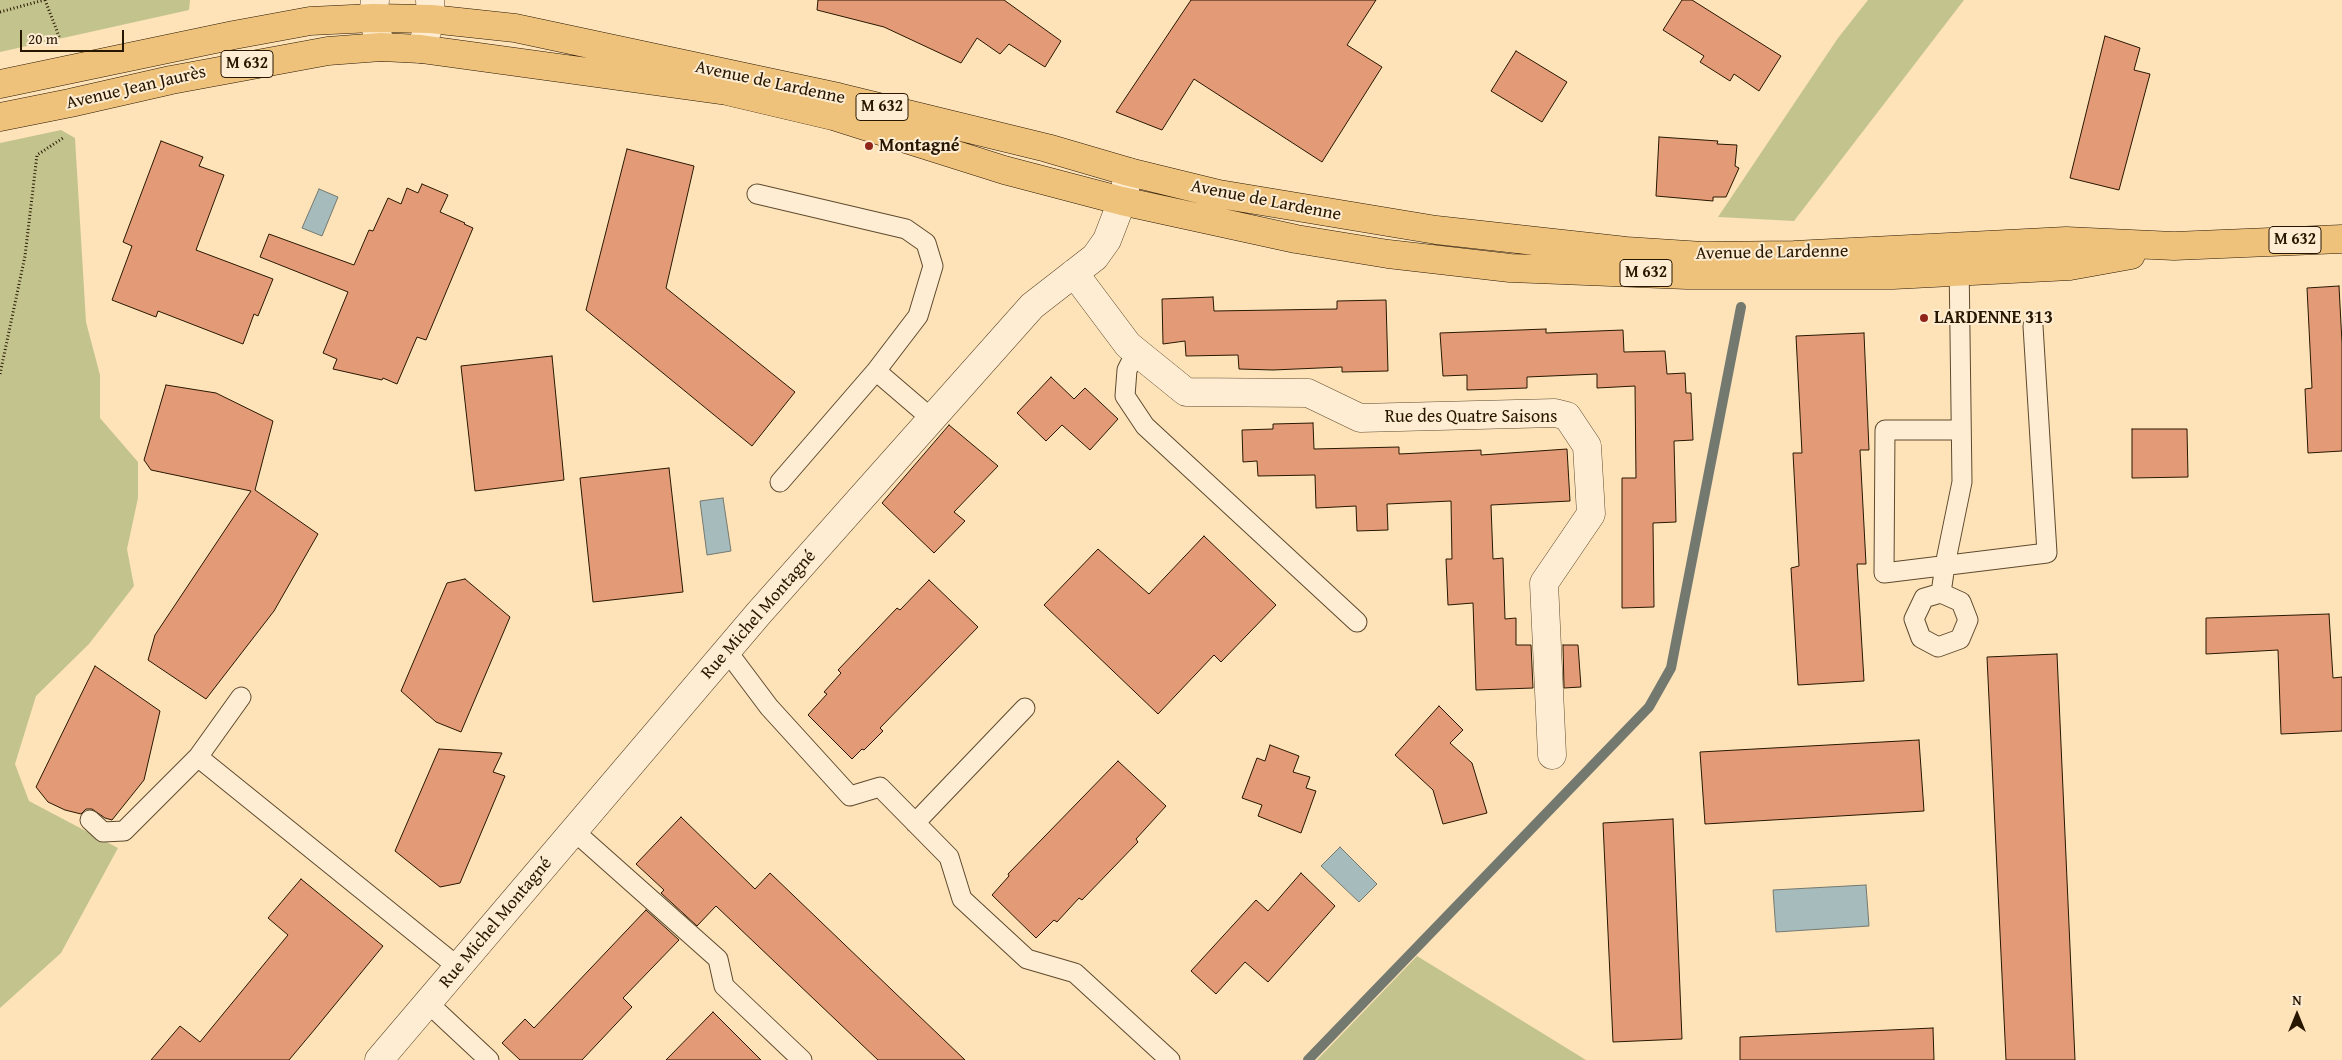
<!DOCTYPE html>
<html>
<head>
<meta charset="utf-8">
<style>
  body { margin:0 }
  #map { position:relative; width:2342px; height:1060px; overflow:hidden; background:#fee3b9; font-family:"Gentium Book Plus",serif }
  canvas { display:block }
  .north { position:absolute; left:2272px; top:990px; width:50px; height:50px; -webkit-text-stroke:4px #feedd2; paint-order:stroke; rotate:0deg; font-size:14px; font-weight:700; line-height:20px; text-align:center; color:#281700 }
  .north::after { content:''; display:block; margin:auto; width:18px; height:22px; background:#281700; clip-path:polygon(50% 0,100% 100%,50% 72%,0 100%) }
  .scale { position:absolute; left:20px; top:30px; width:104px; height:22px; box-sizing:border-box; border:2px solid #281700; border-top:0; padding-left:6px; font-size:15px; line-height:18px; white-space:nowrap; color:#281700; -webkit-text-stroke:4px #feedd2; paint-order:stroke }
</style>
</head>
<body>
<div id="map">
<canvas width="2342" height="1060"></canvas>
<div class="north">N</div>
<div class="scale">20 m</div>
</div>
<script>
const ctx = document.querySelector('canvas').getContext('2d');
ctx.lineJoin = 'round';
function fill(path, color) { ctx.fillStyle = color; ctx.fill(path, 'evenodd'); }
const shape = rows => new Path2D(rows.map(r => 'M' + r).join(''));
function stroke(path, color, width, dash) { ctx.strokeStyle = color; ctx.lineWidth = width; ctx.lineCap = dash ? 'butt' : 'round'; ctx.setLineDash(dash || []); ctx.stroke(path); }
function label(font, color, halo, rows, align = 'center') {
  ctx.font = font + ' "Gentium Book Plus",serif'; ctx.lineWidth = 4; ctx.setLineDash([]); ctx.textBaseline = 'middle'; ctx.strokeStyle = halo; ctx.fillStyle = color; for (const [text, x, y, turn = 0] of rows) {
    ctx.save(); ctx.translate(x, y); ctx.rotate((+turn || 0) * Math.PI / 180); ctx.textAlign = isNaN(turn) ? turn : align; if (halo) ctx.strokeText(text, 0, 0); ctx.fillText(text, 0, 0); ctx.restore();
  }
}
fill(shape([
  [0,0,190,0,189,10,0,52],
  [1868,0,1964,0,1794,221,1718,217,1838,38],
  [61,130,75,138,86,322,100,375,100,418,138,462,138,498,127,549,134,586,89,644,36,696,15,764,29,801,118,848,61,953,0,1008,0,143],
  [1417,956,1586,1060,1317,1060]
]), '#c3c38d');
const water = shape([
  [319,189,338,197,322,236,302,228,319,189],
  [723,498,731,551,707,555,700,501,723,498],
  [1340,847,1377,884,1359,902,1321,866,1340,847],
  [1866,885,1869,926,1776,932,1773,890,1866,885]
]);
fill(water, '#a6bbbb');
stroke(water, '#747970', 1);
stroke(shape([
  [1308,1060,1649,707,1671,668,1741,307]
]), '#747970', 10);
const building = shape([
  [818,0,1004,0,1061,41,1045,67,1009,44,1000,54,977,38,961,63,884,27,817,10,818,0],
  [1191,0,1376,0,1347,45,1382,67,1322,162,1194,79,1162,130,1116,112,1191,0],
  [1682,0,1692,0,1781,56,1759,91,1734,74,1730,81,1700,62,1704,56,1663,30,1682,0],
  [2105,36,2140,48,2134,70,2150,74,2119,190,2070,178,2105,36],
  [1516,51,1567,82,1542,122,1491,91,1516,51],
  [1659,137,1718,141,1717,144,1737,145,1735,166,1739,168,1726,197,1713,197,1713,201,1656,196,1659,137],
  [161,141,203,157,199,166,224,175,196,250,273,279,258,316,254,314,243,344,158,311,156,317,112,300,132,246,123,242,161,141],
  [627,149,694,166,666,288,795,392,752,446,586,310,627,149],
  [422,184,448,195,440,212,465,223,464,224,473,228,426,340,417,337,397,384,383,378,382,380,333,369,337,359,323,353,348,292,260,257,269,234,354,265,369,230,373,231,388,198,401,204,407,188,418,193,422,184],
  [2339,286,2342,343,2342,451,2308,453,2305,389,2312,388,2307,288,2339,286],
  [1213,297,1214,311,1337,309,1337,301,1386,300,1388,371,1342,372,1342,367,1273,370,1239,369,1238,355,1186,356,1185,341,1163,344,1162,299,1213,297],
  [1546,329,1546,333,1623,330,1624,352,1665,351,1667,374,1685,373,1686,393,1691,393,1693,440,1674,441,1676,522,1653,523,1654,607,1622,608,1622,478,1636,478,1635,386,1597,388,1597,374,1527,377,1527,388,1467,390,1467,375,1443,376,1440,333,1546,329],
  [1864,333,1869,450,1860,450,1866,564,1857,564,1864,681,1798,685,1791,568,1799,566,1793,453,1802,453,1796,336,1864,333],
  [552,356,564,480,475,491,461,366,552,356],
  [1051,377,1074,399,1085,388,1118,419,1090,450,1062,425,1046,441,1017,413,1051,377],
  [166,385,216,393,273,421,255,490,318,534,274,611,206,699,148,660,155,635,251,491,151,470,144,460,166,385],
  [1313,423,1314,449,1399,447,1399,454,1481,450,1481,455,1567,449,1570,501,1491,505,1493,559,1503,558,1505,619,1516,618,1516,645,1531,645,1533,688,1476,690,1473,603,1448,605,1446,559,1452,559,1451,501,1387,504,1388,530,1357,531,1356,506,1316,508,1315,475,1258,476,1257,461,1243,462,1242,430,1273,429,1273,424,1313,423],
  [949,425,998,466,954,512,965,521,934,553,882,503,949,425],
  [2132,429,2187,429,2188,477,2132,478,2132,429],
  [669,468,683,592,593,602,580,478,669,468],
  [1204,536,1276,605,1221,662,1214,655,1158,714,1044,605,1098,549,1149,594,1204,536],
  [465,579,510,617,461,732,436,722,401,691,447,583,465,579],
  [929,580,978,627,880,728,883,731,864,750,862,749,852,759,808,715,827,694,824,692,841,673,838,670,897,608,900,610,929,580],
  [2329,614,2333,678,2342,677,2342,731,2281,734,2278,650,2206,654,2206,618,2329,614],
  [1563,645,1578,645,1581,687,1564,688,1563,645],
  [2057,654,2075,1060,2006,1060,1987,657,2057,654],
  [95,666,160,711,144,780,112,820,105,818,92,809,86,809,81,814,65,810,48,802,36,787,95,666],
  [1439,706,1463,730,1450,743,1472,763,1487,813,1443,824,1433,790,1395,755,1439,706],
  [1919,740,1924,811,1705,824,1700,752,1919,740],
  [1270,745,1299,756,1293,772,1310,777,1306,788,1316,791,1301,833,1258,816,1262,805,1242,798,1257,758,1265,761,1270,745],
  [439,749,502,753,493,772,505,776,460,883,440,887,395,851,439,749],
  [1118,761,1166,806,1136,839,1138,842,1082,900,1079,898,1057,922,1054,920,1036,938,992,895,1009,876,1008,874,1118,761],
  [681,817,755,889,770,873,965,1060,878,1060,716,906,697,926,661,893,664,890,636,864,681,817],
  [1673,819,1682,1039,1613,1042,1603,823,1673,819],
  [1301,873,1335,906,1268,982,1245,962,1216,994,1191,971,1256,900,1268,911,1301,873],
  [301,879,383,946,315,1029,289,1060,151,1060,180,1026,200,1042,288,935,268,918,301,879],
  [646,910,679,940,623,998,632,1007,582,1060,520,1060,502,1043,525,1019,534,1028,646,910],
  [713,1012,761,1060,666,1060,713,1012],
  [1933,1028,1934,1060,1740,1060,1740,1037,1933,1028]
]);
fill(building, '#e39b77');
stroke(building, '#281700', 1);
const service = shape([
  [757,194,906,229,926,243,933,266,918,316,876,371,932,419],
  [1136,352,1127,370,1125,396,1145,426,1357,622],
  [1961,430,1885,430,1884,573,2047,553,2033,326],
  [780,482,876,371],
  [1941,593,1961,602,1968,620,1960,639,1938,647,1921,638,1914,619,1924,598,1941,593,1945,565,1962,482,1959,260],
  [727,651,769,707,850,796,880,787,949,857,962,899,1027,959,1075,973,1170,1060],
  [198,757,458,967],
  [90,820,103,832,124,831,198,757,241,697],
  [915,823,1025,708],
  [574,831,718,959,724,986,802,1060],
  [428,1003,489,1060]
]);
const minor = shape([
  [375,0,373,18,381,47],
  [421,49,431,19,430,0],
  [1074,273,1128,345,1186,392,1308,393,1360,418,1555,413,1567,416,1587,446,1591,514,1544,583,1552,755],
  [379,1060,759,613,1032,306,1095,257,1107,240,1122,201,1129,172]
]);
const primary = shape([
  [0,84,234,35,310,21,373,18,431,19,515,28,838,97,1047,148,1129,172,1219,194,1436,230,1626,251,1703,256,1794,255,2066,241,2174,246,2342,239],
  [0,117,70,103,171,80,328,51,381,47,421,49,727,91,833,116,1004,170,1122,201,1296,239,1388,254,1510,268,1687,275,1893,275,2070,266,2131,255]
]);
stroke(service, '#5e4a2e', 21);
stroke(minor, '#5e4a2e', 29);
stroke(primary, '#281700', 29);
stroke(shape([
  [45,0,60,39],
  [0,12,44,0],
  [0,374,25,256,37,155,63,138]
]), '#281700', 3, [1, 2.5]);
stroke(service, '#feedd2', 19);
stroke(minor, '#feedd2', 28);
stroke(primary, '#efc27c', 28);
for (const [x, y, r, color] of [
  [869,146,5,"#8f2418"],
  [1924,318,5,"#8f2418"]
]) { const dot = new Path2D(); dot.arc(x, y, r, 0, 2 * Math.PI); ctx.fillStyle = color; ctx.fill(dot); stroke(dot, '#feedd2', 2); }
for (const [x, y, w] of [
  [247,64,52],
  [882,107,52],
  [2295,240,52],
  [1646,273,52]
]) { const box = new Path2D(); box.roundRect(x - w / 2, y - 13.5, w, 27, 4); ctx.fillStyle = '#feedd2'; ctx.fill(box); stroke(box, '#281700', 1); }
label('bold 16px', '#281700', null, [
  ["M 632",247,64],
  ["M 632",882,107],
  ["M 632",2295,240],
  ["M 632",1646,273]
]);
label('18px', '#281700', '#feedd2', [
  ["Avenue de Lardenne",770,83,12],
  ["Avenue Jean Jaurès",136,88,-13],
  ["Avenue de Lardenne",1266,201,11],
  ["Avenue de Lardenne",1772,253,-1],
  ["Rue des Quatre Saisons",1471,417],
  ["Rue Michel Montagné",759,615,-49],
  ["Rue Michel Montagné",496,923,-50]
]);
label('bold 18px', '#281700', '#feedd2', [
  ["Montagné",879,146],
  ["LARDENNE 313",1934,318]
], 'left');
</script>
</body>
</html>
